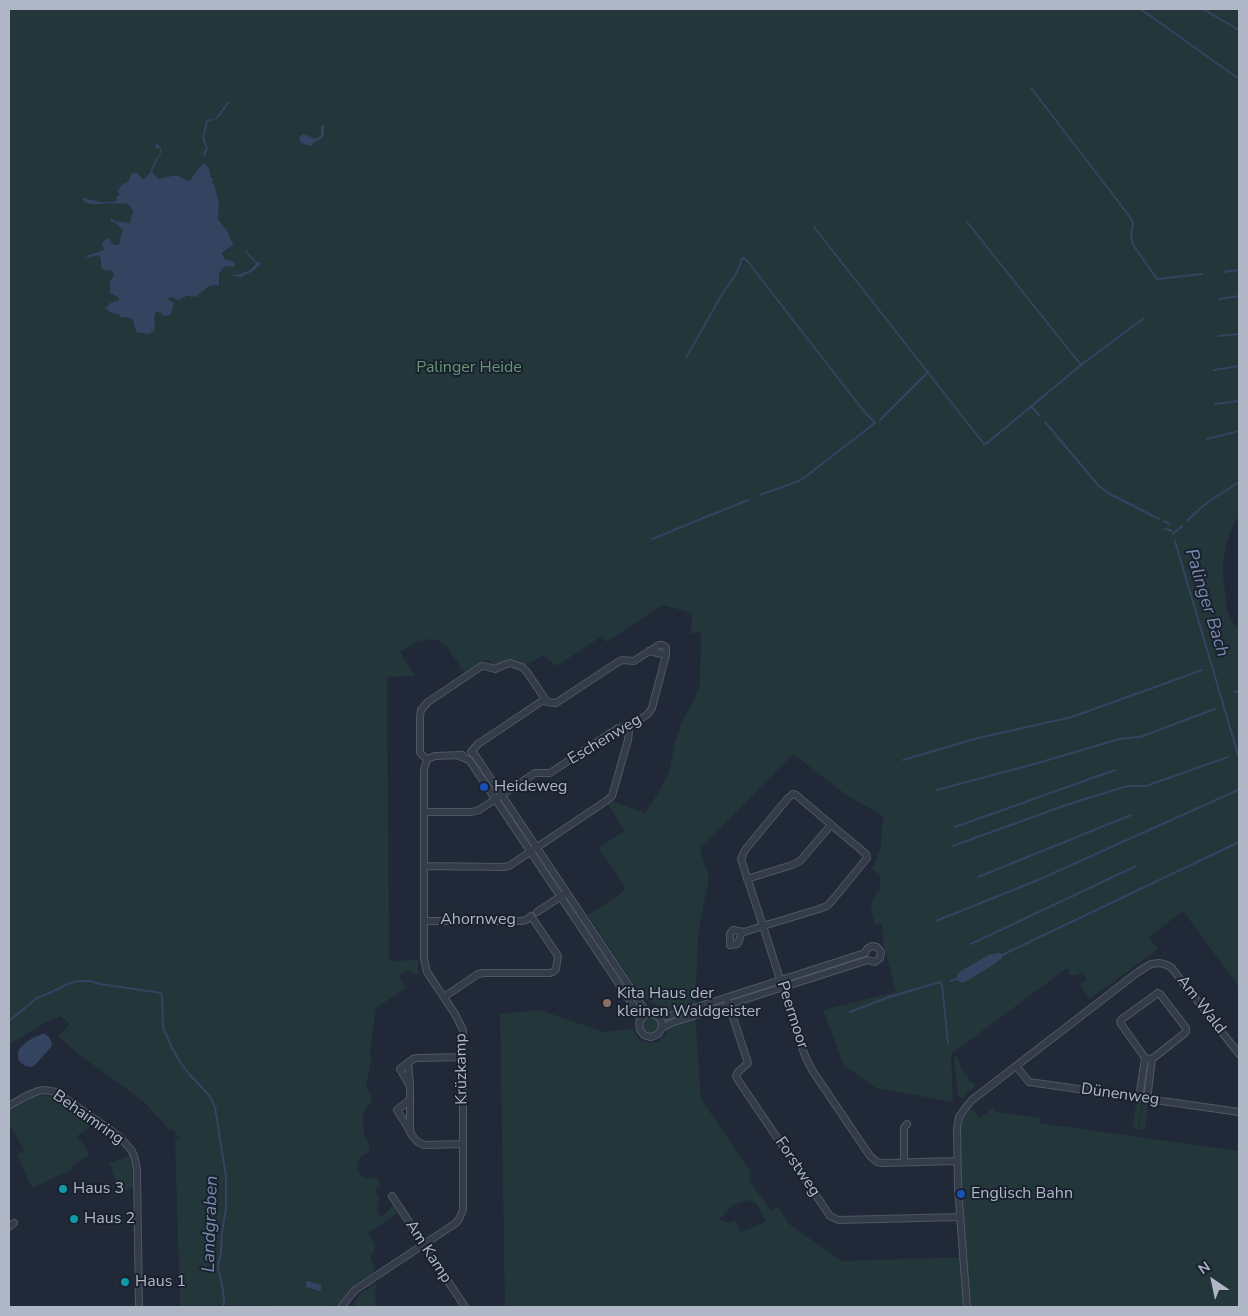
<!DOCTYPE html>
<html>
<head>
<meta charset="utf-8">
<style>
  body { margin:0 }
  #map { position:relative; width:1248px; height:1316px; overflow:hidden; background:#212939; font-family:"Nunito Sans",sans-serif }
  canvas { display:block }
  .frame { position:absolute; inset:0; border:10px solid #afb6c5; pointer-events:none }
  .north { position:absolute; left:1188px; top:1256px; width:50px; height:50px; -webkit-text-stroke:4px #1a212e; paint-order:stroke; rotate:326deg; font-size:14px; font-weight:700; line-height:20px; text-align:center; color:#afb6c5 }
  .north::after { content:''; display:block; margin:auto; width:18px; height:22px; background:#afb6c5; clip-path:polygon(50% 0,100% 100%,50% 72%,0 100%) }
</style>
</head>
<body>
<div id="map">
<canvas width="1248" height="1316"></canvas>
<div class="frame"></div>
<div class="north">N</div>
</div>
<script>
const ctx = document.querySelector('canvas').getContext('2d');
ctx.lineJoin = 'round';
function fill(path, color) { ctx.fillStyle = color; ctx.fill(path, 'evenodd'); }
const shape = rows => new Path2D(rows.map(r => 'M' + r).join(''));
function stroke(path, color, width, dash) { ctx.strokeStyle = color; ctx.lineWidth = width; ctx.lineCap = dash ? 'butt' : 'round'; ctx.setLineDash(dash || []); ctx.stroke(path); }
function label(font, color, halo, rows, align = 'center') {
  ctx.font = font + ' "Nunito Sans",sans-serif'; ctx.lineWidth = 4; ctx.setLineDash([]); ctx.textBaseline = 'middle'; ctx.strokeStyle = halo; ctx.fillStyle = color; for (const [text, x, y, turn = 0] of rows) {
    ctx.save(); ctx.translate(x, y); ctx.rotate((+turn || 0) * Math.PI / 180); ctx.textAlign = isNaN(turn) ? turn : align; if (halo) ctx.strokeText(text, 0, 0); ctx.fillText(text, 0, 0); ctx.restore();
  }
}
fill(shape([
  [9,9,1239,9,1239,515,1231,529,1226,546,1223,564,1223,575,1227,609,1230,618,1234,624,1239,627,1239,987,1183,911,1149,937,1158,949,1090,999,1080,985,1087,979,1082,972,1076,975,1071,975,1069,974,1069,969,1067,968,951,1054,953,1102,876,1088,844,1065,823,1010,896,992,883,943,882,925,875,924,871,911,872,903,875,895,879,892,880,887,880,875,872,868,875,864,881,844,883,816,848,796,793,754,700,849,709,877,698,935,695,1009,718,1002,719,1005,695,1014,701,1099,751,1172,749,1180,771,1211,778,1207,790,1225,842,1261,966,1257,960,1154,960,1129,962,1119,969,1107,980,1118,993,1108,996,1112,1040,1118,1039,1123,1239,1151,1239,1307,505,1307,500,1014,540,1010,604,1032,633,1029,637,1037,640,1040,650,1043,657,1042,662,1039,666,1035,668,1029,666,1020,662,1007,652,1003,641,995,588,915,620,894,624,890,624,885,598,848,625,831,608,804,612,801,645,813,658,793,669,773,675,742,683,719,693,703,700,684,701,631,691,634,692,613,663,605,606,642,602,636,557,666,543,655,525,666,515,660,502,662,494,667,489,661,486,660,483,661,465,672,462,669,447,647,439,641,432,639,418,641,400,652,415,676,387,677,389,961,418,960,418,974,416,974,407,970,404,972,400,976,400,979,406,988,376,1008,370,1049,371,1063,366,1084,371,1098,371,1102,365,1110,362,1118,364,1134,369,1143,370,1148,368,1153,364,1154,359,1159,357,1168,358,1171,362,1176,368,1179,376,1177,380,1183,379,1186,376,1188,376,1192,379,1199,377,1210,380,1216,384,1215,392,1206,393,1206,397,1212,392,1217,369,1232,369,1235,374,1243,375,1249,371,1255,371,1260,375,1267,373,1273,351,1288,340,1302,331,1307,281,1307,270,1306,226,1305,180,1306,175,1139,179,1137,172,1129,169,1130,158,1117,143,1101,77,1053,58,1036,70,1024,61,1016,43,1024,9,1045],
  [229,103,219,117,208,122,204,137,208,149,206,155,203,153,206,148,203,142,205,124,207,120,215,118,217,116,225,104],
  [156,144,159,145,162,151,152,171,154,175,159,179,176,175,187,181,190,180,203,163,207,165,219,205,218,219,232,241,232,246,222,254,225,259,234,262,228,266,225,266,222,269,219,274,220,282,216,286,209,286,195,297,187,296,181,299,170,297,168,299,174,303,171,314,158,311,156,312,154,317,155,322,154,331,143,334,136,332,133,320,130,318,121,317,119,315,108,311,108,309,104,308,110,303,118,301,119,300,119,298,112,294,110,281,114,275,112,271,107,270,102,264,99,255,86,258,93,254,104,250,104,248,102,246,105,239,110,239,112,244,114,245,121,242,121,234,123,230,116,224,114,221,131,223,133,211,128,204,123,204,105,203,101,204,90,204,85,202,83,199,101,202,112,202,116,201,120,195,120,194,117,192,119,189,121,185,127,182,129,180,131,174,139,174,141,178,143,179,150,173,152,166,160,153,161,150],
  [988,955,961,982,958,981,956,978,958,974],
  [749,1200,756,1203,766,1222,741,1232,736,1220,728,1223,719,1220,733,1205],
  [861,957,862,960,789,982,788,980],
  '643 1025a8 8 0 1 1 16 0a8 8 0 1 1-16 0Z',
  [956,1056,959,1059,959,1063,963,1072,968,1077,969,1082,973,1083,975,1085,974,1088,966,1093,964,1097,961,1098,958,1096,954,1057],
  [42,1095,55,1097,94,1124,77,1136,90,1154,72,1166,73,1169,32,1188,17,1155,25,1150,9,1125,9,1112,33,1097],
  [1136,1101,1142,1101,1138,1129,1133,1128],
  [1143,1101,1148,1102,1145,1130,1139,1129],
  [129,1156,132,1167,133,1188,120,1193,109,1163],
  [375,1283,376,1287,375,1294,376,1307,354,1307,354,1302,360,1294]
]), '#23363a');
fill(shape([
  [228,101,229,101,229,103,219,117,215,119,208,122,204,137,208,149,205,156,204,156,203,153,206,148,202,139,205,124,207,120,215,118,217,116],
  [321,125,322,125,324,126,324,135,321,139,314,142,311,146,306,145,300,142,299,137,303,134,316,139,318,138,321,135],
  [156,144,159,145,162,151,152,171,154,175,159,179,176,175,188,181,190,180,203,163,207,165,210,172,210,176,213,179,212,182,215,187,219,205,218,219,227,231,233,244,232,246,223,252,222,254,225,259,234,262,235,263,234,267,225,266,222,269,219,274,219,285,209,286,196,297,187,296,179,300,170,297,168,299,174,303,171,314,169,315,163,316,160,312,156,312,154,317,155,322,154,331,148,334,136,332,133,320,130,318,121,317,119,315,108,311,108,309,104,309,110,303,118,301,119,300,119,298,110,293,110,281,114,275,112,271,103,270,101,267,101,260,99,255,84,259,89,255,104,250,104,248,102,246,103,242,107,238,110,239,112,244,117,245,120,242,121,234,123,230,114,222,111,222,111,219,112,218,114,221,130,223,133,211,128,204,105,203,101,204,90,204,84,202,82,199,83,198,101,202,112,202,116,201,117,196,120,195,120,194,117,192,119,189,121,185,127,182,129,180,131,174,137,173,143,179,150,173,152,166,160,153,160,149,155,148,155,147],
  [245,250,257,262,260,263,261,264,253,271,241,277,233,276,234,274,238,275,250,270,256,264,255,262,245,252],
  [997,953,1000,953,1002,955,1002,958,993,965,963,983,958,981,956,979,958,974,961,971,988,955],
  [42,1034,45,1034,49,1037,52,1043,51,1047,34,1066,31,1067,25,1066,19,1061,18,1058,18,1052,20,1048,29,1040],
  [308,1281,321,1285,321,1290,319,1291,306,1287,306,1282]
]), '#344460');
stroke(shape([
  [1203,9,1239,30],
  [1142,10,1239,79],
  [1031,88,1130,217,1133,223,1131,236,1133,245,1157,279,1202,274],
  [967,222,1081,365],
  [814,227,984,444,987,443,1081,365,1144,318],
  [1224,272,1239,270],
  [1219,299,1239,296],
  [1219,336,1239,334],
  [686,358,721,296,737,272,742,259,744,258,749,263,862,409,875,423,805,477,799,481,760,495],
  [1214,370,1239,366],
  [1215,404,1239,401],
  [1032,407,1039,415],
  [880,420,927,373],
  [1045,422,1098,485,1108,493,1159,519],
  [1207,439,1239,431],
  [1164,521,1170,524],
  [1187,521,1202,507,1214,498,1239,482],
  [1165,529,1172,531],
  [1173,534,1182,526],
  [652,539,748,500],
  [1175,541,1239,758],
  [1234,692,1239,691],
  [903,760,978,738,1072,717,1202,670],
  [937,790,1038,763,1119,739,1140,737,1215,709],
  [955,827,1115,770],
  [953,846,1069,804,1124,787,1132,786,1146,786,1228,757],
  [978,877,1131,815],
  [936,921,1038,880,1238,790],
  [971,944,1136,866],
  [1002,955,1239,842],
  [951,981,956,979],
  [850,1012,889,997,940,982,942,985,948,1043],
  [9,1021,37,998,45,995,68,984,77,981,90,981,100,984,161,993,162,996,163,1028,172,1048,180,1062,189,1074,209,1095,215,1107,226,1177,226,1208,222,1232,221,1252,218,1267,223,1290,224,1303,222,1307]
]), '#344460', 2);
const minor = shape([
  [649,651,666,655],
  [471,752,475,755,645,1010,651,1014],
  [459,756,469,760,474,767,639,1014,640,1020],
  [427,759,422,755,420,752,420,717,421,710,428,702,480,667,484,666,495,669,504,665,510,663,522,667,527,672,545,699],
  [427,759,435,756,462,755],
  [424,812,472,812,479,810,535,773,550,773,618,728,625,726,627,728,648,714,652,708,666,655,666,647,663,645,659,645,634,661,622,660,618,662,556,703,547,702,545,699,478,744,471,752],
  [424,866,504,867,509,866,606,801,612,796,628,740,629,732,627,728],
  [747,879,792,865,800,861,831,825],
  [537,912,563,895],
  [424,921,521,921,526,920,531,916,558,956,556,969,553,972,550,973,484,973,478,974,444,997],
  [744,932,741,934,739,941,737,944,730,945,730,934,733,930,744,932,763,926,819,909,827,906,831,902,867,858,866,854,796,795,793,794,788,798,745,850,741,859,763,926,801,1045,806,1058,812,1070,870,1156,877,1162,883,1163,957,1161],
  [1158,993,1160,994,1186,1028,1186,1031,1185,1033,1152,1059,1145,1058,1121,1024,1120,1022,1122,1019,1158,993],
  [728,1002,748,1063,738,1072,736,1076,738,1080,830,1216,836,1219,839,1220,960,1217],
  [658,1017,669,1016,865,953,867,949,872,946,877,947,881,952,880,958,875,962,868,960,671,1023,662,1028,658,1034,654,1036,650,1037,644,1035,640,1030,639,1023,644,1016,648,1014,654,1014,660,1019,662,1023,662,1028],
  [408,1063,410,1084],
  [1016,1066,1029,1082,1239,1112],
  [1139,1098,1145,1058],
  [1147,1099,1152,1059],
  [9,1106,26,1096,38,1091,45,1090,56,1092,120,1137,132,1151,135,1159,137,1170,139,1307],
  [410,1131,397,1110,410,1100],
  [463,1144,424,1145,418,1142,414,1138,410,1132,410,1086,400,1069,413,1059,417,1058,463,1057],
  [904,1162,904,1128,907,1124],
  [392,1196,465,1307],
  [9,1227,14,1223],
  [341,1307,355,1290,456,1223,459,1219,463,1210,463,1030,455,1014,427,972,424,959,424,770,427,759],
  [967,1307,958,1187,957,1128,959,1117,966,1107,972,1100,1138,972,1151,964,1159,963,1164,964,1171,967,1239,1054]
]);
stroke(minor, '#4f5664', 8);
stroke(minor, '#343c49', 6);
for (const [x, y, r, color] of [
  [484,787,5,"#1a4fb4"],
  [607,1003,5,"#8d6e63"],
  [63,1189,5,"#0f9aa8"],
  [961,1194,5,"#1a4fb4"],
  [74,1219,5,"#0f9aa8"],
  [125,1282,5,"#0f9aa8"]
]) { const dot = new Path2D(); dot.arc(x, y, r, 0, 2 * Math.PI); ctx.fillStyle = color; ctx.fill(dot); stroke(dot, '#1a212e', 2); }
label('16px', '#669674', '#1a212e', [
  ["Palinger Heide",469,368]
]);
label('16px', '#afb6c5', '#1a212e', [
  ["Eschenweg",605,740,-31],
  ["Ahornweg",478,920],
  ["Am Wald",1201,1005,52],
  ["Peermoor",792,1015,72],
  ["Krüzkamp",462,1069,-91],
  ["Dünenweg",1120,1095,8],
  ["Behaimring",88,1118,35],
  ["Forstweg",797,1167,56],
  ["Am Kamp",428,1252,57]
]);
label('16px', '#afb6c5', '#1a212e', [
  ["Heideweg",494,787],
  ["Kita Haus der",617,994],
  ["kleinen Waldgeister",617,1012],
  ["Haus 3",73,1189],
  ["Englisch Bahn",971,1194],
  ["Haus 2",84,1219],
  ["Haus 1",135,1282]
], 'left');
label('italic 18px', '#768bae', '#1a212e', [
  ["Palinger Bach",1206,603,73],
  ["Landgraben",211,1224,-88]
]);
</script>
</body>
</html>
